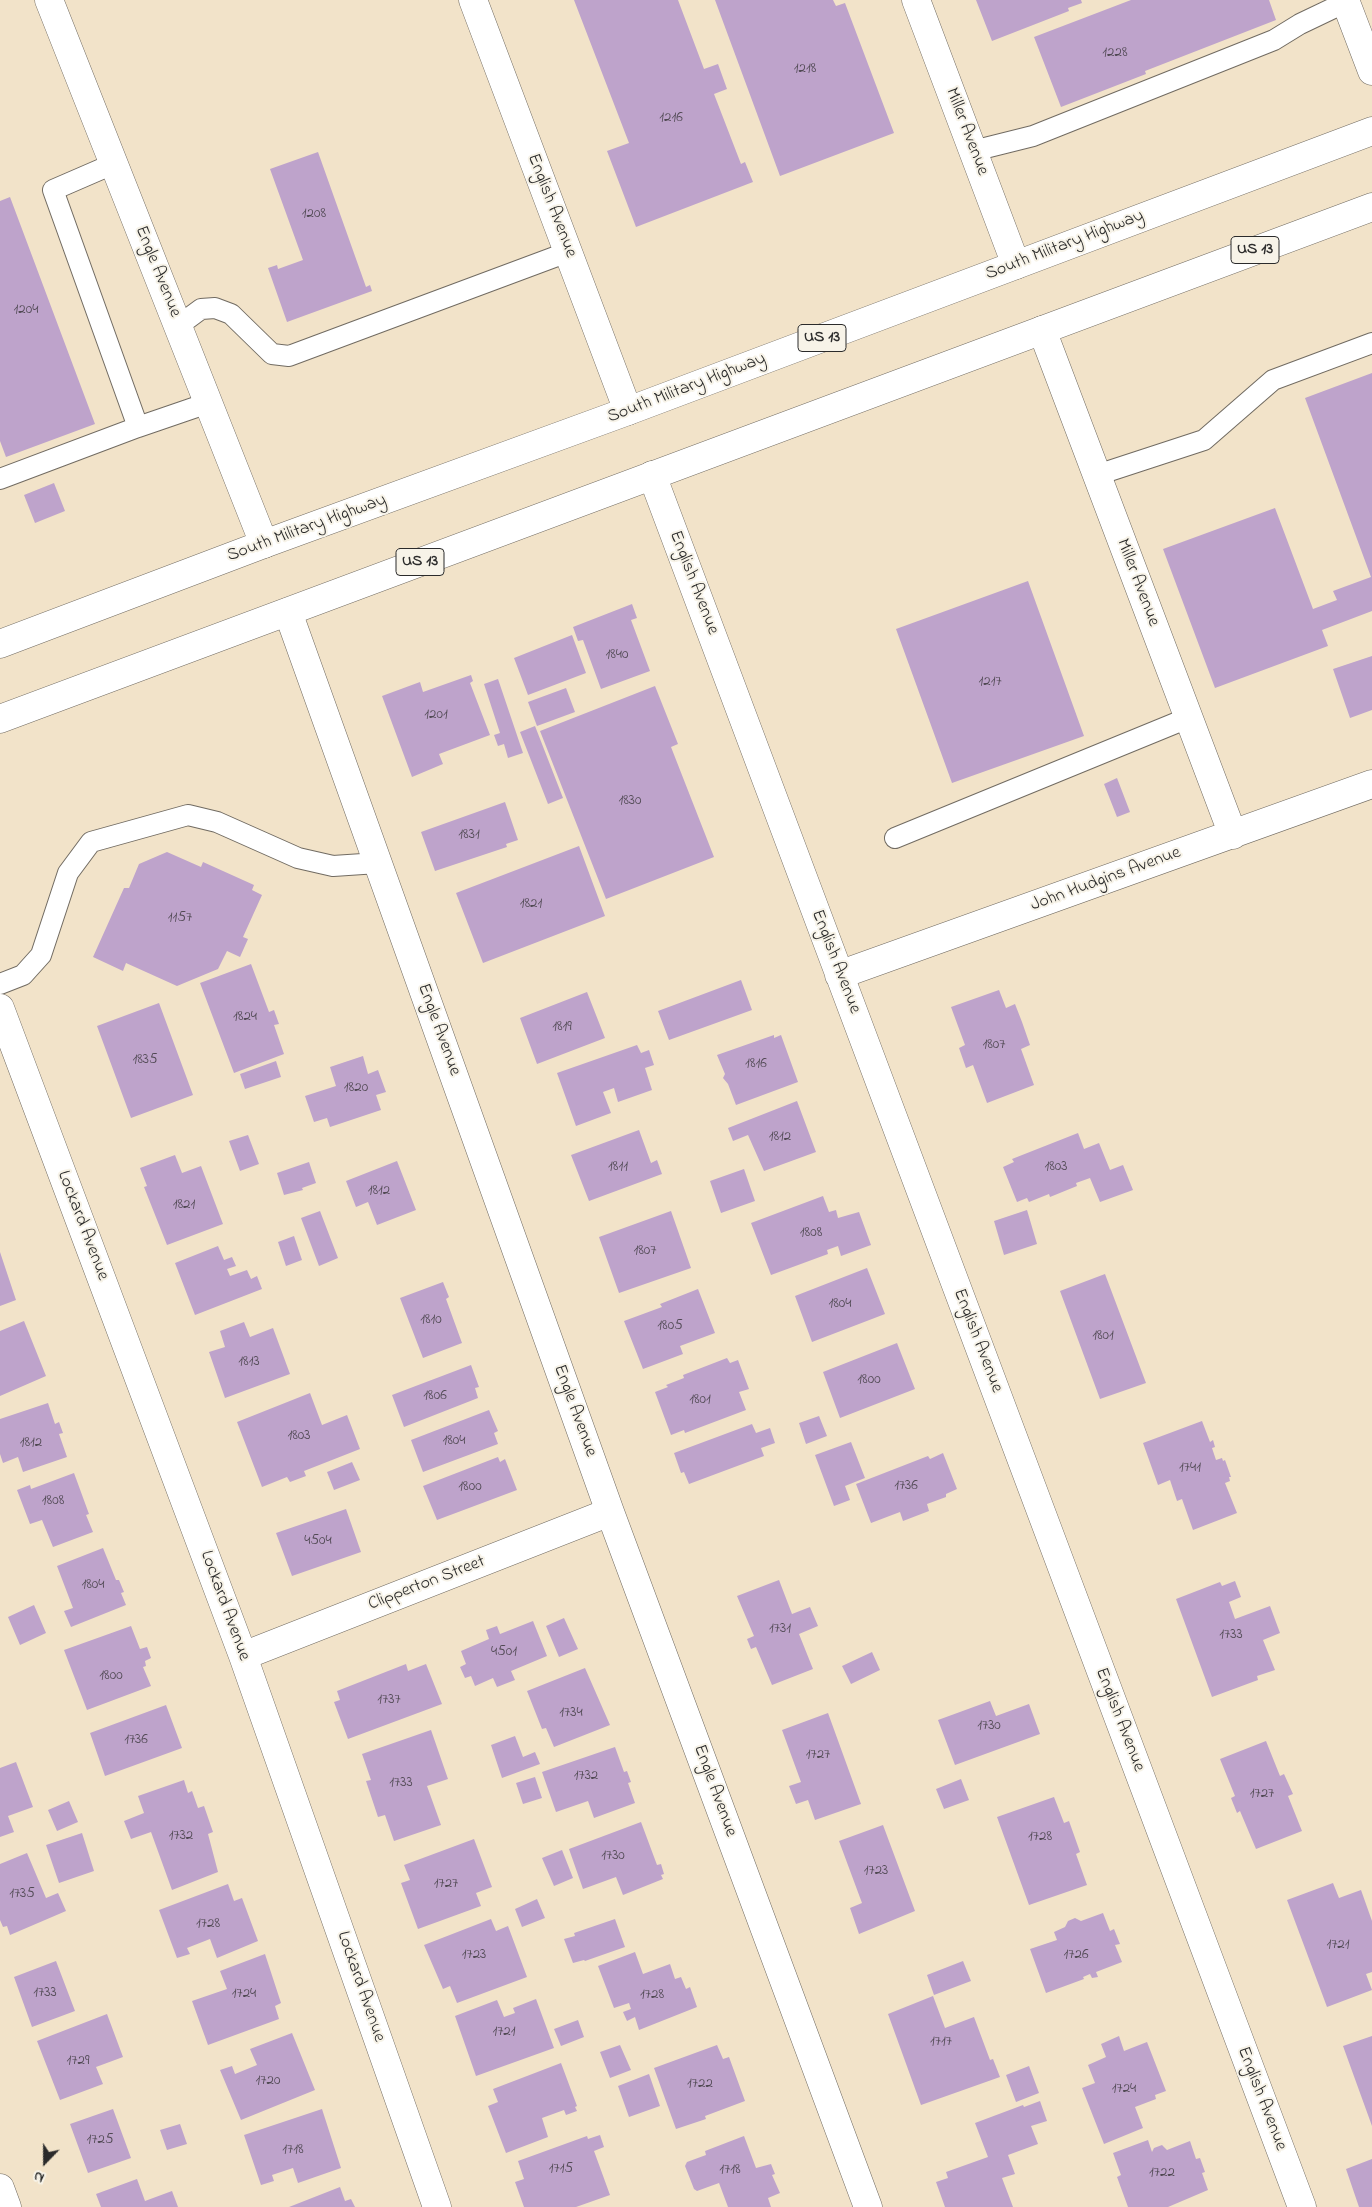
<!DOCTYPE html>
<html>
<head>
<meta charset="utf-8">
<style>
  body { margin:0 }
  #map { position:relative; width:1372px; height:2207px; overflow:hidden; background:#f2e3c9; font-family:"Indie Flower",sans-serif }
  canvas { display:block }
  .north { position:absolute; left:20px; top:2137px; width:50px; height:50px; -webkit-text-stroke:4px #f7f3e8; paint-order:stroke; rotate:202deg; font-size:14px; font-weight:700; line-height:20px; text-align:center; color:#2b2b2b }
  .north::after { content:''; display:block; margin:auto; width:18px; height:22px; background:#2b2b2b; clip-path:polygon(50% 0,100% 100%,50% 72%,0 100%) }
</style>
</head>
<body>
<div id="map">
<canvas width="1372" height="2207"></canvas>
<div class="north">N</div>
</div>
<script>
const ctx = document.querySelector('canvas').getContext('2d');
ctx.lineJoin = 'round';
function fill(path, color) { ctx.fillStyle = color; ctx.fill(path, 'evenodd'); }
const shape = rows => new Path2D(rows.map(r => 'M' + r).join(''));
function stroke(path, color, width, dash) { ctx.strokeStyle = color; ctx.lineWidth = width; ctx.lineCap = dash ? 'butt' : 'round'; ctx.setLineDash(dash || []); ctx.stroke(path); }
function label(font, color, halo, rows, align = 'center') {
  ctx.font = font + ' "Indie Flower",sans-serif'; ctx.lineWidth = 4; ctx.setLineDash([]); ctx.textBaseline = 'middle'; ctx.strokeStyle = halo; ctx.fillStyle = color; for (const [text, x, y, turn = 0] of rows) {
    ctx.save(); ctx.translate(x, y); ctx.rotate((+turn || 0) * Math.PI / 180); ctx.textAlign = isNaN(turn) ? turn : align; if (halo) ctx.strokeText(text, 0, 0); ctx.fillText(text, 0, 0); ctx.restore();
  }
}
fill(shape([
  [574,0,678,0,704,69,718,64,727,89,714,94,741,164,745,162,753,182,636,227,607,151,629,143],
  [715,0,833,0,836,6,845,3,894,133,780,176],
  [976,0,1081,0,1082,3,1068,8,1069,11,992,41],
  [1131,0,1269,0,1276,20,1145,71,1146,74,1061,107,1034,37],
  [318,152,366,287,370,285,372,291,287,322,268,268,277,265,278,269,303,260,270,169],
  [10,197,95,424,6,457,0,441,0,201],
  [1372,373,1372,611,1322,630,1328,646,1215,688,1163,549,1275,508,1313,609,1337,600,1333,591,1371,577,1305,398],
  [54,483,65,511,35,523,24,495],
  [1028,581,1084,736,952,783,896,629],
  [632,604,637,618,631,620,650,671,601,689,583,640,578,641,573,627],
  [572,635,586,673,528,695,514,658],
  [1372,656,1372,710,1350,718,1333,669],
  [471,675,473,681,470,683,490,735,439,754,443,764,412,777,382,696,420,682,423,692],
  [498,679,523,753,508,758,504,744,498,746,494,735,500,733,484,684],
  [655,686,678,744,671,747,714,857,606,899,540,731],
  [566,688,575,712,537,726,528,702],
  [535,726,563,798,548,804,520,732],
  [1117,778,1130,812,1117,817,1104,784],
  [505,802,518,840,506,844,507,847,435,871,421,832],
  [579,846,605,916,483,963,456,893],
  [167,852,201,867,203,862,254,885,252,890,262,895,243,937,248,939,240,957,227,951,218,969,177,986,126,963,123,971,93,957,124,888,129,888,139,864],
  [251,964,269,1012,274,1010,279,1024,274,1025,284,1054,234,1073,200,983],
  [741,980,752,1010,669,1040,658,1011],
  [999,990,1006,1008,1015,1004,1022,1022,1030,1045,1021,1049,1034,1085,987,1103,973,1065,966,1068,959,1048,965,1045,951,1007],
  [587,992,605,1038,537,1064,520,1018],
  [159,1003,193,1095,131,1118,97,1026],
  [774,1035,774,1038,781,1035,798,1082,736,1105,728,1084,723,1078,725,1074,717,1055],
  [637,1045,641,1053,649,1050,654,1065,645,1068,652,1090,618,1102,614,1088,603,1092,611,1113,576,1126,557,1073],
  [363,1056,368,1074,378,1070,386,1092,376,1095,381,1110,330,1127,327,1118,314,1122,305,1096,336,1086,330,1067],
  [276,1061,281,1077,245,1089,240,1074],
  [797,1101,816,1152,764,1171,748,1135,733,1141,728,1128],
  [639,1130,651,1163,657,1160,662,1174,589,1201,571,1155],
  [1078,1133,1084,1149,1099,1143,1110,1170,1123,1165,1133,1190,1100,1202,1090,1178,1076,1183,1077,1186,1050,1197,1049,1194,1029,1202,1027,1198,1017,1202,1003,1167,1014,1162,1012,1159],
  [248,1135,259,1164,240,1171,229,1141],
  [175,1155,182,1173,201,1166,223,1224,167,1245,144,1187,147,1186,140,1168],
  [397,1161,416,1210,377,1225,368,1202,356,1207,346,1181],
  [309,1162,316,1183,302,1188,303,1190,284,1195,277,1173],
  [744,1169,755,1201,721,1213,710,1181],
  [823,1196,829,1212,836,1210,838,1218,859,1212,871,1245,841,1256,838,1246,827,1250,828,1254,771,1275,751,1223],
  [1027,1210,1037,1244,1004,1255,994,1221],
  [320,1211,338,1258,319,1266,301,1218],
  [671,1211,691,1268,619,1293,599,1237],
  [294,1236,302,1260,286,1266,278,1242],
  [218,1246,224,1260,232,1257,236,1266,227,1269,230,1276,247,1270,251,1279,257,1276,262,1289,195,1315,175,1263],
  [0,1252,16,1300,0,1306],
  [867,1268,885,1314,812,1342,795,1296],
  [1105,1274,1146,1383,1100,1399,1060,1291],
  [443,1282,449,1297,446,1299,462,1343,423,1358,400,1298],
  [698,1289,715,1333,680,1346,683,1354,643,1369,624,1321,662,1307,660,1304],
  [24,1321,46,1376,0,1396,0,1331],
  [244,1322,250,1337,273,1328,290,1374,225,1398,209,1352,225,1347,220,1331],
  [897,1343,915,1389,840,1418,823,1372],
  [727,1358,730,1363,738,1360,749,1389,739,1392,746,1410,685,1433,684,1430,671,1435,655,1392,668,1387,666,1385,684,1378,683,1375],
  [471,1365,479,1387,475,1388,478,1398,404,1427,392,1395],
  [310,1393,322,1425,347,1415,360,1449,304,1471,306,1476,290,1482,287,1477,262,1487,237,1422],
  [48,1403,55,1424,59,1422,63,1433,59,1434,67,1457,23,1472,18,1457,3,1463,0,1454,0,1419],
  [489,1410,498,1431,494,1433,498,1444,423,1472,411,1440],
  [819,1416,827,1436,806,1444,799,1423],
  [1202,1421,1210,1442,1213,1440,1215,1447,1212,1448,1216,1460,1222,1458,1223,1461,1225,1460,1231,1477,1229,1477,1230,1481,1225,1483,1237,1513,1193,1530,1182,1499,1177,1501,1170,1480,1158,1485,1143,1443],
  [752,1424,756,1433,770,1428,775,1443,761,1448,764,1456,689,1484,684,1472,681,1473,674,1453],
  [851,1442,865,1478,845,1486,850,1500,834,1506,815,1455],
  [943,1453,957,1489,946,1494,946,1497,927,1504,929,1511,903,1521,900,1512,871,1523,856,1484,928,1456,930,1459],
  [498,1457,500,1462,505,1459,517,1490,437,1520,423,1486],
  [352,1462,360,1480,334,1490,327,1472],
  [74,1473,89,1514,86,1515,93,1532,53,1547,42,1520,30,1524,17,1490,30,1485,31,1489],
  [346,1509,361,1552,292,1576,276,1533],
  [103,1548,116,1580,119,1580,124,1592,121,1593,126,1605,71,1627,64,1611,73,1608,57,1566],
  [779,1580,792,1614,810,1607,818,1626,799,1634,813,1669,772,1685,756,1647,751,1649,747,1639,754,1636,737,1596],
  [1235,1581,1241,1597,1229,1602,1235,1619,1270,1606,1280,1633,1263,1640,1275,1670,1257,1676,1258,1680,1212,1697,1176,1599,1220,1582,1222,1586],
  [34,1605,46,1633,20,1645,8,1617],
  [564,1618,578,1649,559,1657,546,1626],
  [533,1621,547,1656,511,1671,515,1680,497,1687,493,1678,475,1686,471,1676,465,1678,460,1667,466,1664,461,1651,489,1639,486,1630,497,1626,500,1634],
  [131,1626,140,1649,147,1647,151,1658,145,1661,146,1666,143,1667,151,1686,87,1710,64,1650],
  [872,1652,880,1670,851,1684,842,1666],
  [406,1664,408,1671,426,1664,442,1704,348,1739,334,1702,340,1700,337,1691],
  [585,1668,610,1725,554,1747,546,1728,542,1729,527,1691],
  [990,1701,996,1716,1029,1704,1040,1734,955,1765,938,1720],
  [166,1705,182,1748,105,1776,90,1733],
  [828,1713,861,1804,815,1820,808,1800,796,1804,789,1786,801,1782,782,1730],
  [431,1730,448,1779,427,1786,441,1825,394,1841,385,1815,378,1817,366,1781,371,1780,362,1754],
  [515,1736,523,1757,535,1752,540,1764,502,1778,491,1745],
  [1266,1741,1280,1776,1284,1774,1293,1794,1288,1796,1302,1831,1256,1849,1240,1811,1237,1813,1231,1798,1235,1796,1220,1759],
  [615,1747,624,1772,627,1771,631,1782,628,1783,635,1803,594,1818,588,1801,556,1812,542,1772],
  [16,1762,33,1807,8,1816,14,1832,0,1837,0,1768],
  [535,1777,542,1798,523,1804,516,1783],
  [961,1779,969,1800,944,1809,936,1789],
  [184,1780,188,1793,192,1791,198,1808,204,1806,213,1832,208,1834,218,1872,172,1890,151,1832,131,1839,124,1821,144,1813,138,1796],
  [1054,1797,1064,1823,1069,1821,1080,1852,1076,1854,1087,1885,1029,1905,997,1817],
  [69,1801,78,1822,57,1831,48,1810],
  [641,1822,657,1865,661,1864,664,1874,661,1875,663,1879,623,1895,616,1877,583,1889,569,1849],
  [883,1825,915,1911,859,1934,850,1908,862,1903,839,1841],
  [82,1833,94,1871,59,1883,46,1845],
  [474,1839,492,1887,476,1893,481,1906,418,1929,401,1883,410,1880,404,1865],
  [562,1850,573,1878,554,1886,542,1858],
  [27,1853,46,1898,58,1893,66,1911,10,1935,7,1926,3,1927,0,1920,0,1864],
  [1333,1883,1339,1898,1361,1890,1372,1921,1372,1972,1366,1974,1372,1990,1327,2007,1287,1900],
  [228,1884,234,1901,242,1898,258,1941,217,1958,210,1939,187,1948,190,1954,177,1958,159,1910],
  [537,1899,545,1918,522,1927,515,1909],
  [1103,1913,1110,1931,1114,1929,1120,1944,1115,1945,1122,1962,1096,1972,1098,1977,1092,1978,1090,1974,1083,1977,1084,1979,1046,1993,1030,1949,1057,1940,1054,1932,1065,1927,1068,1921,1075,1918,1081,1921],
  [491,1919,496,1931,508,1926,527,1977,457,2003,450,1986,443,1989,424,1945],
  [615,1919,625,1947,585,1961,584,1960,573,1963,564,1939,575,1936,574,1933],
  [635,1952,643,1974,670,1964,675,1979,681,1977,686,1989,690,1987,697,2007,639,2030,635,2017,627,2021,623,2012,631,2009,629,2003,614,2008,598,1966],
  [265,1954,281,2003,275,2006,279,2019,208,2045,192,2001,227,1989,220,1971],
  [56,1961,75,2011,32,2027,14,1977],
  [963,1961,971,1981,934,1995,927,1975],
  [933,1996,945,2028,974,2017,990,2060,993,2059,1000,2077,921,2105,888,2014],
  [536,1999,554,2048,476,2076,455,2016,497,2000,504,2017,515,2013,513,2008],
  [107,2014,123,2057,96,2067,103,2084,60,2100,37,2041],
  [578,2020,584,2037,561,2046,554,2029],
  [292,2033,315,2090,241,2120,220,2070,232,2066,235,2074,257,2065,250,2049],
  [1119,2036,1124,2051,1147,2042,1166,2091,1155,2095,1156,2099,1135,2107,1143,2128,1104,2144,1082,2088,1095,2083,1088,2065,1106,2057,1101,2044],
  [1372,2036,1372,2126,1343,2046],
  [620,2045,631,2070,610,2078,600,2052],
  [717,2045,723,2059,729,2057,745,2101,705,2116,706,2119,676,2129,654,2068],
  [561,2063,577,2106,575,2107,577,2111,566,2115,564,2110,542,2118,548,2137,506,2153,488,2106,498,2102,493,2089],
  [1029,2066,1039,2093,1016,2102,1006,2075],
  [649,2074,660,2106,629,2117,618,2086],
  [1040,2101,1047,2121,1031,2126,1038,2144,1008,2155,1015,2174,1002,2178,1013,2207,945,2207,936,2182,948,2178,946,2172,988,2157,975,2123,1023,2105,1024,2107],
  [113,2109,131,2158,88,2173,70,2124],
  [322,2109,341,2168,298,2183,293,2168,272,2175,274,2181,261,2185,244,2135],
  [180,2124,187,2144,167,2150,160,2130],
  [600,2135,604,2147,594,2151,610,2195,576,2207,524,2207,515,2182,524,2179,518,2161,587,2136,588,2139],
  [744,2136,756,2168,771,2164,775,2174,772,2175,780,2193,768,2198,771,2207,728,2207,719,2183,697,2191,694,2189,685,2166,687,2162,706,2155,705,2151],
  [1148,2140,1152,2152,1154,2148,1162,2145,1167,2150,1190,2141,1196,2159,1200,2158,1205,2172,1202,2173,1208,2190,1168,2207,1128,2207,1117,2177,1121,2175,1113,2153],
  [1372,2159,1372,2207,1359,2207,1346,2169],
  [137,2179,145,2201,172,2191,178,2207,101,2207,96,2194],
  [340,2187,345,2201,351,2199,355,2207,289,2207]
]), '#bea3cb');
const lane = shape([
  [973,151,1033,136,1274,40,1300,24,1346,2],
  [113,164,53,190,138,427,208,403],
  [178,326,201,309,215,308,231,314,272,354,289,356,568,252],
  [1097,475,1204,440,1273,380,1372,343],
  [0,479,138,427],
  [895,838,1188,718],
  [0,984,23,975,41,955,68,873,91,842,188,815,217,822,298,858,333,866,378,863]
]);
const street = shape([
  [49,0,264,544],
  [473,0,628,411],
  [916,0,1016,265],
  [1345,0,1372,71],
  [1042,330,1233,835],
  [652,475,1302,2207],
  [288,612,610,1512,868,2207],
  [839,975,1372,784],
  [0,1008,243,1656,437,2207],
  [243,1656,610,1512]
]);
const secondary = shape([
  [0,2188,7,2207]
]);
const primary = shape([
  [0,644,264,544,628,411,1372,131],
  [0,719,1372,207]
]);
stroke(lane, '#716b62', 22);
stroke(street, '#716b62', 29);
stroke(secondary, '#716b62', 29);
stroke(primary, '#716b62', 29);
stroke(lane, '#fff', 20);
stroke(street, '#fff', 28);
stroke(secondary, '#fff', 28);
stroke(primary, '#fff', 28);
label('15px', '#504953', null, [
  ["1228",1115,54],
  ["1218",805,70],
  ["1216",671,119],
  ["1208",314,215],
  ["1204",26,311],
  ["1840",617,656],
  ["1217",990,683],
  ["1201",436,716],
  ["1830",630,802],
  ["1831",469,836],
  ["1821",531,905],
  ["1157",180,919],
  ["1824",245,1018],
  ["1819",562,1028],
  ["1807",994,1046],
  ["1835",145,1061],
  ["1816",756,1065],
  ["1820",356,1089],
  ["1812",780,1138],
  ["1811",618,1168],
  ["1803",1056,1168],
  ["1812",379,1192],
  ["1821",184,1206],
  ["1808",811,1234],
  ["1807",645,1252],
  ["1804",840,1305],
  ["1810",431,1321],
  ["1805",670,1327],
  ["1801",1103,1337],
  ["1813",249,1363],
  ["1800",869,1381],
  ["1806",435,1397],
  ["1801",700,1401],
  ["1803",299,1437],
  ["1804",454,1442],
  ["1812",31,1444],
  ["1741",1190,1469],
  ["1736",906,1487],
  ["1800",470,1488],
  ["1808",53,1502],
  ["4504",318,1542],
  ["1804",93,1586],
  ["1731",780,1630],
  ["1733",1231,1636],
  ["4501",504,1653],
  ["1800",111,1677],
  ["1737",389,1701],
  ["1734",571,1714],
  ["1730",989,1727],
  ["1736",136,1741],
  ["1727",818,1756],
  ["1732",586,1777],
  ["1733",401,1784],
  ["1727",1262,1795],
  ["1732",181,1837],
  ["1728",1040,1838],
  ["1730",613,1857],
  ["1723",876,1872],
  ["1727",446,1885],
  ["1735",22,1895],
  ["1728",208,1925],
  ["1721",1338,1946],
  ["1723",474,1956],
  ["1726",1076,1956],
  ["1733",45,1994],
  ["1724",244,1995],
  ["1728",652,1996],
  ["1721",504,2033],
  ["1717",941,2043],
  ["1729",78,2062],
  ["1720",268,2082],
  ["1722",700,2085],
  ["1724",1124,2090],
  ["1725",100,2141],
  ["1718",293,2151],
  ["1715",561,2170],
  ["1718",730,2171],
  ["1722",1162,2174]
]);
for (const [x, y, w] of [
  [1255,250,48],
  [822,338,48],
  [420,562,48]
]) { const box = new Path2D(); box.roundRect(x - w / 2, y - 13.5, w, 27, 4); ctx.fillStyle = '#f7f3e8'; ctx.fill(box); stroke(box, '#2b2b2b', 1); }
label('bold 16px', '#2b2b2b', null, [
  ["US 13",1255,250],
  ["US 13",822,338],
  ["US 13",420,562]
]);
label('18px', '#2b2b2b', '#f7f3e8', [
  ["Miller Avenue",966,132,69],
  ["English Avenue",551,206,69],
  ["South Military Highway",1065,246,-21],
  ["Engle Avenue",157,272,68],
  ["South Military Highway",687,389,-21],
  ["South Military Highway",307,529,-20],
  ["English Avenue",693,583,69],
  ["Miller Avenue",1137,583,69],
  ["John Hudgins Avenue",1106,880,-20],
  ["English Avenue",835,962,69],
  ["Engle Avenue",438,1030,70],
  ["Lockard Avenue",82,1226,69],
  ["English Avenue",977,1341,69],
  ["Engle Avenue",574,1411,70],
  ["Clipperton Street",427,1584,-21],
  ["Lockard Avenue",224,1606,70],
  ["English Avenue",1119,1720,69],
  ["Engle Avenue",714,1791,70],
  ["Lockard Avenue",360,1987,71],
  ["English Avenue",1261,2099,69]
]);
</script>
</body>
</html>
